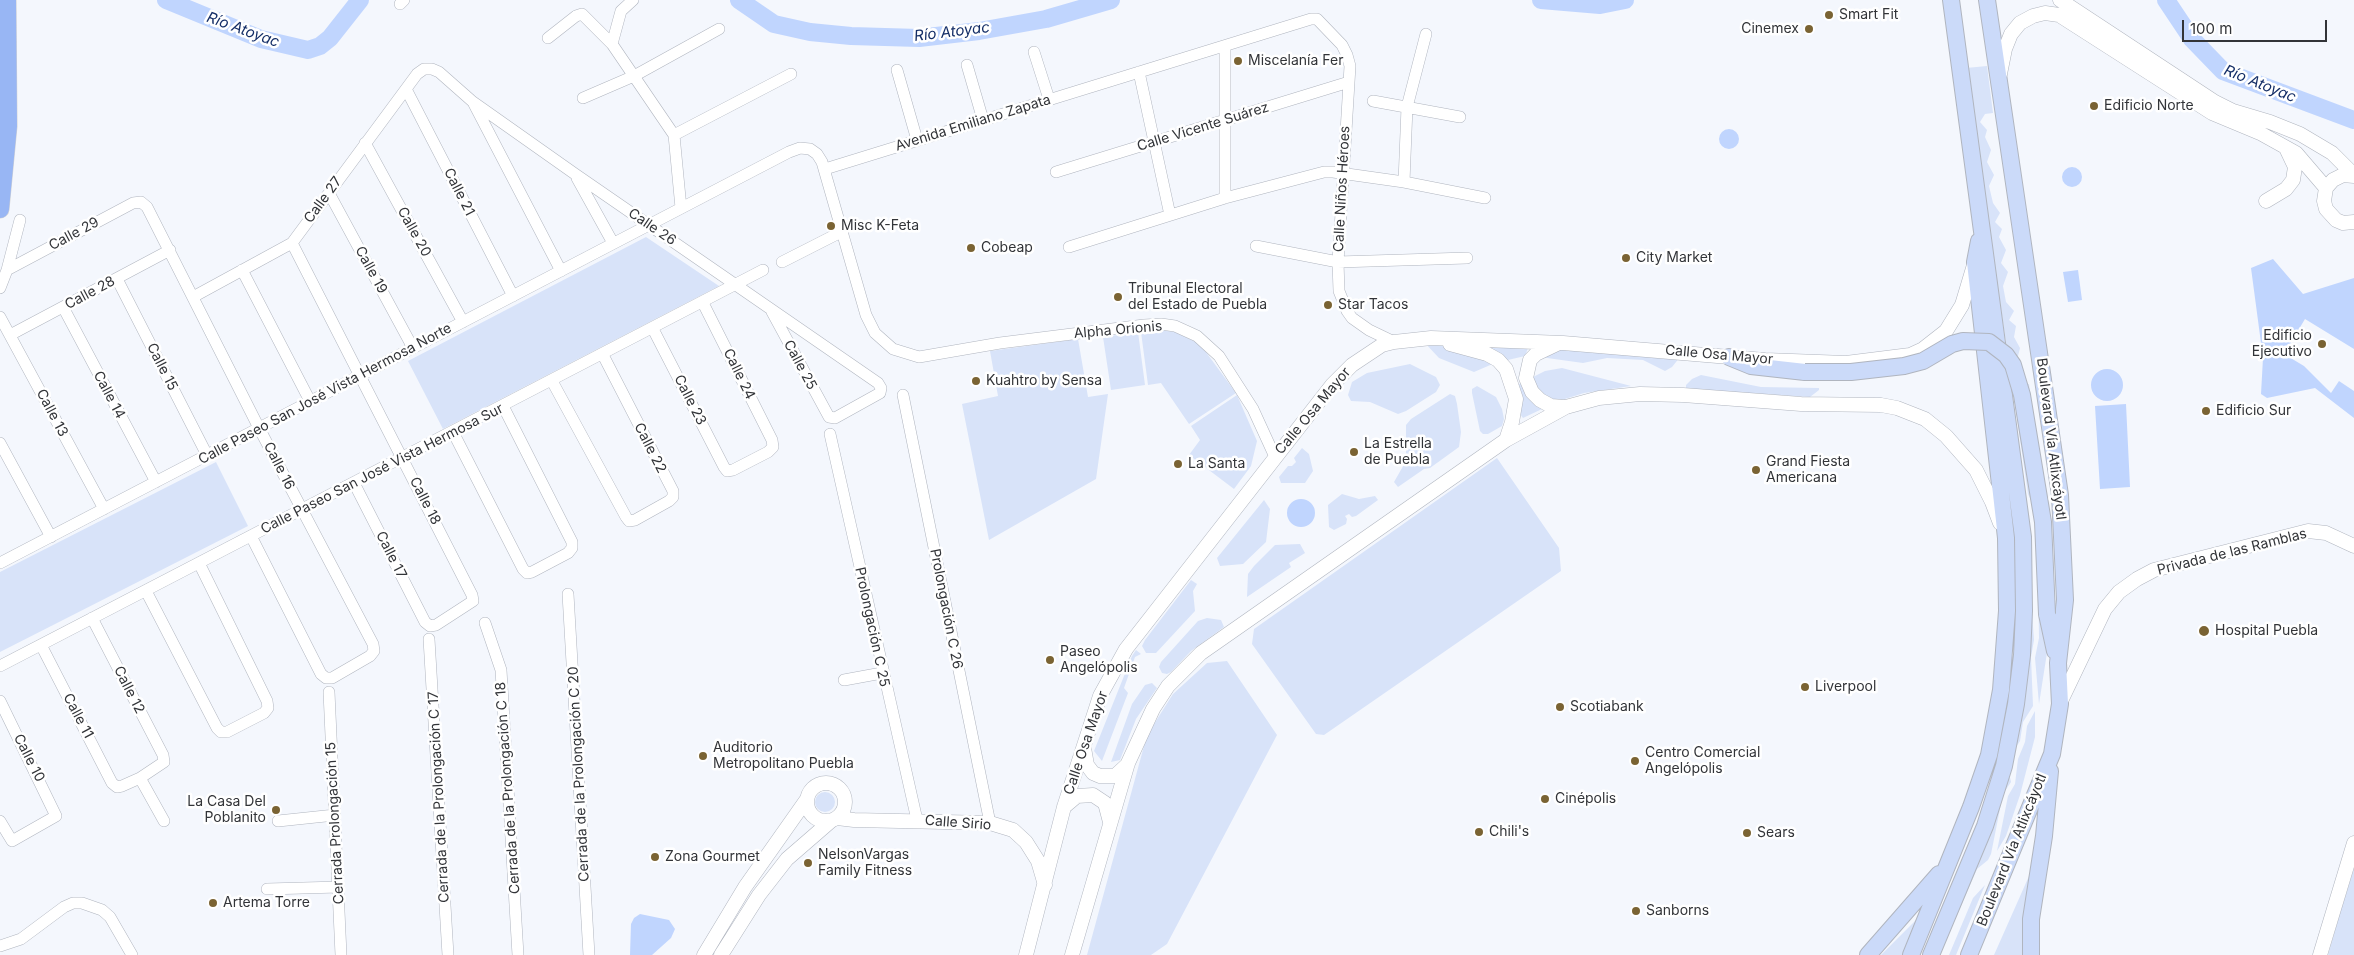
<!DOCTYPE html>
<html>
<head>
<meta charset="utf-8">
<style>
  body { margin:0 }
  #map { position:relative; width:2354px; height:955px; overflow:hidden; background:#f4f7fd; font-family:Inter,sans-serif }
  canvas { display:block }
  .scale { position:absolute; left:2182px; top:20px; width:145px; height:22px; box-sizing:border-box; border:2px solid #323438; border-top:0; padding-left:6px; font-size:15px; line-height:18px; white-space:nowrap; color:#323438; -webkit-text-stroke:4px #fff; paint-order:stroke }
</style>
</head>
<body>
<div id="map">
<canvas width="2354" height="955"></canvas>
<div class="scale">100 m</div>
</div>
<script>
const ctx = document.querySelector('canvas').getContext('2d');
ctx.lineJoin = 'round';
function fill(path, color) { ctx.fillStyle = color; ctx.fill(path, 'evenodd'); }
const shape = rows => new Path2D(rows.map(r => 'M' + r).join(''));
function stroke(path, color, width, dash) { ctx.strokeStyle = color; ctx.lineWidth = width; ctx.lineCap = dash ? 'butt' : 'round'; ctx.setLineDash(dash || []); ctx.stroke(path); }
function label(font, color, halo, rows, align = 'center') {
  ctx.font = font + ' Inter,sans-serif'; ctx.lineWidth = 5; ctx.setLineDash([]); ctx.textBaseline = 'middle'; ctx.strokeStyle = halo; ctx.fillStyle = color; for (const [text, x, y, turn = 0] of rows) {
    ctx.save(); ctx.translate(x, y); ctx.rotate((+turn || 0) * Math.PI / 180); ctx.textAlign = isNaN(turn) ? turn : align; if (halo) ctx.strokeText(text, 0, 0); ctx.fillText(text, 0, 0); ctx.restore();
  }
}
fill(shape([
  [1987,66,1993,113,1985,114,1980,122,1987,130,1985,137,1991,150,1987,162,1994,175,1989,186,1993,203,2000,213,1995,222,2002,229,1999,237,2006,250,2001,263,2008,272,2003,286,2006,302,2014,311,2009,320,2016,326,2014,337,2020,348,2017,360,2024,372,2018,385,2029,384,2045,504,2035,509,2028,494,1966,68],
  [646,237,719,286,443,429,408,361],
  [1160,330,1175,332,1200,344,1236,393,1189,424,1161,383,1148,385,1141,332],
  [1138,332,1145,385,1111,390,1103,337],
  [1078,339,1088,397,1108,394,1096,479,989,540,962,404,998,396,990,351],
  [1424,342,1528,348,1525,356,1495,363,1474,372,1439,358],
  [1548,349,1680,357,1672,367,1665,371,1643,360,1607,358,1583,363,1540,357],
  [1410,364,1436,377,1440,385,1436,392,1406,411,1398,414,1370,402,1351,401,1348,395,1352,382,1367,373],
  [1562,368,1631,386,1584,393,1552,403,1542,397,1531,378,1545,371],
  [1701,375,1761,387,1819,388,1819,390,1810,397,1686,389,1686,385,1692,379],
  [1523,382,1542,409,1523,418,1507,396,1514,387],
  [1477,386,1496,397,1502,409,1504,419,1502,426,1488,434,1483,434,1480,431,1472,393,1472,389],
  [1450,394,1455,396,1457,404,1461,432,1459,447,1430,468,1424,469,1398,487,1394,482,1406,461,1406,425,1411,419],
  [1237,395,1257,441,1251,466,1234,489,1189,455,1200,440,1191,426],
  [1302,448,1309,454,1313,471,1305,483,1281,483,1279,477,1288,466,1292,466,1296,462,1294,458],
  [1497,458,1559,548,1561,571,1324,735,1316,734,1252,644,1254,629],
  [216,462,248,526,0,652,0,572],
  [1342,494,1359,499,1375,496,1378,500,1356,516,1352,517,1349,514,1345,516,1347,519,1346,524,1334,530,1329,527,1328,505],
  [1264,500,1270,509,1266,542,1243,564,1220,566,1217,558],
  [2037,513,2051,627,2039,704,2035,658,2039,638],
  [1300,544,1305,553,1289,563,1291,567,1247,597,1248,574,1254,566,1275,545],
  [1191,580,1197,584,1193,591,1195,611,1156,653,1146,653,1142,646,1145,640],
  [2032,613,2034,640,2031,657,2033,706,2023,722,2020,741,2016,747],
  [1207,618,1221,620,1224,627,1191,651,1171,672,1167,674,1162,673,1159,667,1161,662,1198,621],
  [1136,650,1141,654,1135,657,1124,688,1128,693,1102,761,1094,751,1132,656],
  [1227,661,1277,735,1167,944,1151,955,1087,955,1147,735,1173,694,1207,663],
  [1152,683,1157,688,1136,719,1120,760,1111,762,1132,704,1145,685],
  [2035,711,2035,737,2020,795,2006,836,1997,851,2008,796,2015,784,2018,759,2025,742,2027,726],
  [2009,773,2011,782,2003,794,1991,854,1988,860,1977,869,1945,943],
  '815 802a10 10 0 1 1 20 0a10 10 0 1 1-20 0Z',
  [2037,858,2026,899,2027,955,1994,955],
  [2354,869,2354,955,2328,955,2340,913],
  [1985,885,1956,955,1949,955,1973,898],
  [1919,917,1902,955,1881,955]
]), '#d8e3f9');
fill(shape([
  '1719 139a10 10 0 1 1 20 0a10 10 0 1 1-20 0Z',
  '2062 177a10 10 0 1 1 20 0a10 10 0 1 1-20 0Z',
  [2273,259,2303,294,2354,278,2354,349,2305,319,2284,354,2304,366,2331,393,2339,381,2354,391,2354,418,2315,388,2267,398,2261,394,2263,358,2251,268],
  [2078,270,2082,300,2068,302,2063,272],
  '2091 385a16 16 0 1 1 32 0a16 16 0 1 1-32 0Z',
  [2126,404,2130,487,2100,489,2095,406],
  '1287 513a14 14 0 1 1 28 0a14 14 0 1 1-28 0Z',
  [640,914,669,920,675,929,671,938,652,955,630,955,631,924,634,918]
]), '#c0d5fe');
stroke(shape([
  [166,0,261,39,308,50,320,46,330,38,360,0],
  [739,0,774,24,810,32,851,36,919,38,979,31,1046,19,1111,0],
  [1541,0,1600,5,1625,0],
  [2166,0,2192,39,2223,71,2354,120]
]), '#c0d5fe', 18);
const minor = shape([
  [400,4,404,0],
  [548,38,576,16,582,14,612,44,674,135,681,208],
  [612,44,621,11,633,0],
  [1225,46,1225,198],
  [1034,52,1049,99],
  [967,65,983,120],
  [897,70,917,140],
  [1139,72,1170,215],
  [406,89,513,296],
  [583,98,634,76,719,29],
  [1373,101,1460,117],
  [474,104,561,271],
  [674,135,791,74],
  [365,143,463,322],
  [825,169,1311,19,1317,19,1342,45,1347,55,1350,66,1338,262,1339,291,1347,311,1352,318,1369,330,1394,342],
  [1056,172,1349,82],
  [577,178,613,243],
  [1404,182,1407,107,1426,34],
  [329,193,413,348],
  [292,243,472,595,473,601,436,625,430,626,425,622,354,483],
  [1256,246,1338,262,1467,258],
  [1069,247,1225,198,1324,172,1333,172,1404,182,1485,198],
  [782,262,843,231],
  [7,270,133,203,141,202,147,207,259,428,373,644,374,651,370,656,332,678,326,678,321,674,251,536],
  [242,270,310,401],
  [117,279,207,455],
  [0,288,7,270,20,220],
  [193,297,292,243,417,74,424,69,432,69,439,72,473,102,575,174,878,383,881,388,880,393,835,418,829,417,772,312],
  [63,307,156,482],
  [0,317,104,509],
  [653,329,724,467,727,471,733,470,768,452,773,447,772,440,703,303],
  [10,335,170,250],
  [552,381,626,517,629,521,635,520,669,501,673,497,673,491,603,355],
  [903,395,990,823],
  [453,432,523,569,527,573,532,572,568,553,572,548,572,542,503,406],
  [830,434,917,820],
  [0,443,51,537],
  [0,563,789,152,800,148,810,149,817,154,822,162,866,315,875,333,893,349,919,357,1000,343,1144,325,1161,324,1175,326,1197,336,1219,356,1253,409,1275,457],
  [146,591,217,728,221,732,227,732,264,713,268,708,267,701,199,563],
  [568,594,589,955],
  [485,623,501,670,518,955],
  [429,639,448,955],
  [41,645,112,783,117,787,122,786,140,778,164,762,163,755,92,618],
  [0,666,763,270],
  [844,680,882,673],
  [329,692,341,955],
  [0,701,56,816,12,841,0,821],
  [140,778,164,821],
  [278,821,335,815],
  [267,889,339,887],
  [0,946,21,939,64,907,73,903,82,903,102,910,110,917,132,955]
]);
const tertiary = shape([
  [2060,0,2215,102,2233,111,2270,122,2300,134,2332,153,2354,175],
  [2000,74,2005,49,2011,34,2020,23,2033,16,2045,13,2059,15,2212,113,2260,133,2296,153,2326,188],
  [2354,176,2343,175,2333,180,2326,188,2324,201,2326,209,2336,220,2343,223,2354,222],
  [2266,201,2286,189,2293,180,2295,167,2286,148],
  [1450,344,1487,354,1498,360,1506,369,1516,399,1512,422,1506,440],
  [1557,344,1536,354,1530,360,1526,378,1532,392,1540,400,1551,406,1564,407],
  [2060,703,2105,609,2119,592,2137,579,2154,570,2308,531,2326,533,2354,546],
  [1084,748,1087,765,1093,773,1100,776,1115,776,1128,764],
  '807 802a19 19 0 1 1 38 0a19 19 0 1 1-38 0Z',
  [1064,807,1077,796,1093,795,1105,803,1110,822],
  [837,818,854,820,990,823,1013,830,1026,842,1038,861,1045,885],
  [704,955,745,887,807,799],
  [721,955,759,895,787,859,832,820],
  [1026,955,1064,807,1100,696,1126,649,1332,385,1352,365,1382,345,1394,342,1431,338,1563,343,1765,360,1846,363,1910,355,1923,349,1946,331,1962,305,1974,265],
  [1072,955,1128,763,1153,709,1168,686,1201,653,1506,440,1566,407,1599,398,1640,394,1683,395,1801,404,1881,405,1897,408,1925,419,1946,436,1976,470,1992,502,2000,523],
  [2320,955,2354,843]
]);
const secondary = shape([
  [1729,357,1751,366,1805,372],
  [2047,614,2055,651],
  [1868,955,1939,874],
  [1911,955,1971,807,1989,755,2001,690,2007,611,2006,538,1975,262,1979,241],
  [1931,955,1985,826,2004,766,2016,704,2022,655,2024,611,2023,537,1951,0],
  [1969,955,2052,754,2060,704,2058,663,2065,600,2060,495,1987,0],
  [2031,955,2031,919,2044,836,2050,771]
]);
const primary = shape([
  [0,209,8,126,7,0]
]);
stroke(minor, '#b0b5bf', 12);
stroke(tertiary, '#b0b5bf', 15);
stroke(secondary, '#b0b5bf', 18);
stroke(primary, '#d2d2d3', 19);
stroke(minor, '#fff', 11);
stroke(tertiary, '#fff', 14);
stroke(secondary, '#cbdaf9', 16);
stroke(primary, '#98b6f4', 18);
const secondaryBridge = shape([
  [1805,372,1851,372,1904,366,1923,361,1952,344,1963,341,1989,342,2006,355,2013,365,2022,395,2043,522,2047,614]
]);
stroke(secondaryBridge, '#b0b5bf', 18, []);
stroke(secondaryBridge, '#cbdaf9', 16);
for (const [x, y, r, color] of [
  [1829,15,5,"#7a6333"],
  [1809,29,5,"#7a6333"],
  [1238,61,5,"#7a6333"],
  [2094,106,5,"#7a6333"],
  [831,226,5,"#7a6333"],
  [971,248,5,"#7a6333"],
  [1626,258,5,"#7a6333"],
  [1118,297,5,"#7a6333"],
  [1328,305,5,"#7a6333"],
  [2322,344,5,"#7a6333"],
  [976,381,5,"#7a6333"],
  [2206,411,5,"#7a6333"],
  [1354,452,5,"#7a6333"],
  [1178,464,5,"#7a6333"],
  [1756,470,5,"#7a6333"],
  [2204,631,6,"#7a6333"],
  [1050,660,5,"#7a6333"],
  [1805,687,5,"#7a6333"],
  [1560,707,5,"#7a6333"],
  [703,756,5,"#7a6333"],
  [1635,761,5,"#7a6333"],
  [1545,799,5,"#7a6333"],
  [276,810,5,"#7a6333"],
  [1479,832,5,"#7a6333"],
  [1747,833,5,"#7a6333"],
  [655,857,5,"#7a6333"],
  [808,863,5,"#7a6333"],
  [213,903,5,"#7a6333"],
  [1636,911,5,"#7a6333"]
]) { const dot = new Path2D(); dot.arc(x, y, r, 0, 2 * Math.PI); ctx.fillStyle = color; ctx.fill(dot); stroke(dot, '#fff', 2); }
label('14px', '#323438', '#fff', [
  ["Smart Fit",1839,15],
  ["Cinemex",1799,29,"right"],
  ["Miscelanía Fer",1248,61],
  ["Edificio Norte",2104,106],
  ["Misc K-Feta",841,226],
  ["Cobeap",981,248],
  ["City Market",1636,258],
  ["Tribunal Electoral",1128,289],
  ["del Estado de Puebla",1128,305],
  ["Star Tacos",1338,305],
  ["Edificio",2312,336,"right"],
  ["Ejecutivo",2312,352,"right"],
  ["Kuahtro by Sensa",986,381],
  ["Edificio Sur",2216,411],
  ["La Estrella",1364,444],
  ["de Puebla",1364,460],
  ["Grand Fiesta",1766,462],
  ["Americana",1766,478],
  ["La Santa",1188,464],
  ["Hospital Puebla",2215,631],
  ["Paseo",1060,652],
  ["Angelópolis",1060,668],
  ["Liverpool",1815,687],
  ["Scotiabank",1570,707],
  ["Auditorio",713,748],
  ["Metropolitano Puebla",713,764],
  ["Centro Comercial",1645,753],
  ["Angelópolis",1645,769],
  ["Cinépolis",1555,799],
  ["La Casa Del",266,802,"right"],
  ["Poblanito",266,818,"right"],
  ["Chili's",1489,832],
  ["Sears",1757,833],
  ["NelsonVargas",818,855],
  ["Family Fitness",818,871],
  ["Zona Gourmet",665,857],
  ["Artema Torre",223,903],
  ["Sanborns",1646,911]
], 'left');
label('14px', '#323438', '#fff', [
  ["Avenida Emiliano Zapata",973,123,-17],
  ["Calle Vicente Suárez",1203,127,-17],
  ["Calle Niños Héroes",1342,189,-87],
  ["Calle 21",459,192,63],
  ["Calle 27",323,200,-54],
  ["Calle 26",652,227,34],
  ["Calle 20",414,232,61],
  ["Calle 29",74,234,-28],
  ["Calle 19",371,270,61],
  ["Calle 28",90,293,-28],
  ["Alpha Orionis",1118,330,-5],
  ["Calle Osa Mayor",1719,355,5],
  ["Calle 25",800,365,62],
  ["Calle 15",162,367,63],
  ["Calle 24",739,374,64],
  ["Calle Paseo San José Vista Hermosa Norte",325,394,-28],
  ["Calle 14",109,395,62],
  ["Calle 23",690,400,63],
  ["Calle Osa Mayor",1313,411,-50],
  ["Calle 13",52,413,62],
  ["Boulevard Vía Atlixcáyotl",2051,439,83],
  ["Calle 22",650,448,63],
  ["Calle 16",279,466,63],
  ["Calle Paseo San José Vista Hermosa Sur",382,469,-27],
  ["Calle 18",425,501,63],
  ["Privada de las Ramblas",2232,552,-14],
  ["Calle 17",391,555,63],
  ["Prolongación C 26",946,609,79],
  ["Prolongación C 25",872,627,78],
  ["Calle 12",129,690,63],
  ["Calle 11",78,716,62],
  ["Calle Osa Mayor",1086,743,-71],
  ["Calle 10",29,758,63],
  ["Cerrada de la Prolongación C 20",579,774,-93],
  ["Cerrada de la Prolongación C 18",508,788,-94],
  ["Cerrada de la Prolongación C 17",439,797,-93],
  ["Cerrada Prolongación 15",335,823,-93],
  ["Calle Sirio",958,823,4],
  ["Boulevard Vía Atlixcáyotl",2012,850,-68]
]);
label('italic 15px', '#142e67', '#fff', [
  ["Río Atoyac",243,30,20],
  ["Río Atoyac",952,32,-7],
  ["Río Atoyac",2260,84,22]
]);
</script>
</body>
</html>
